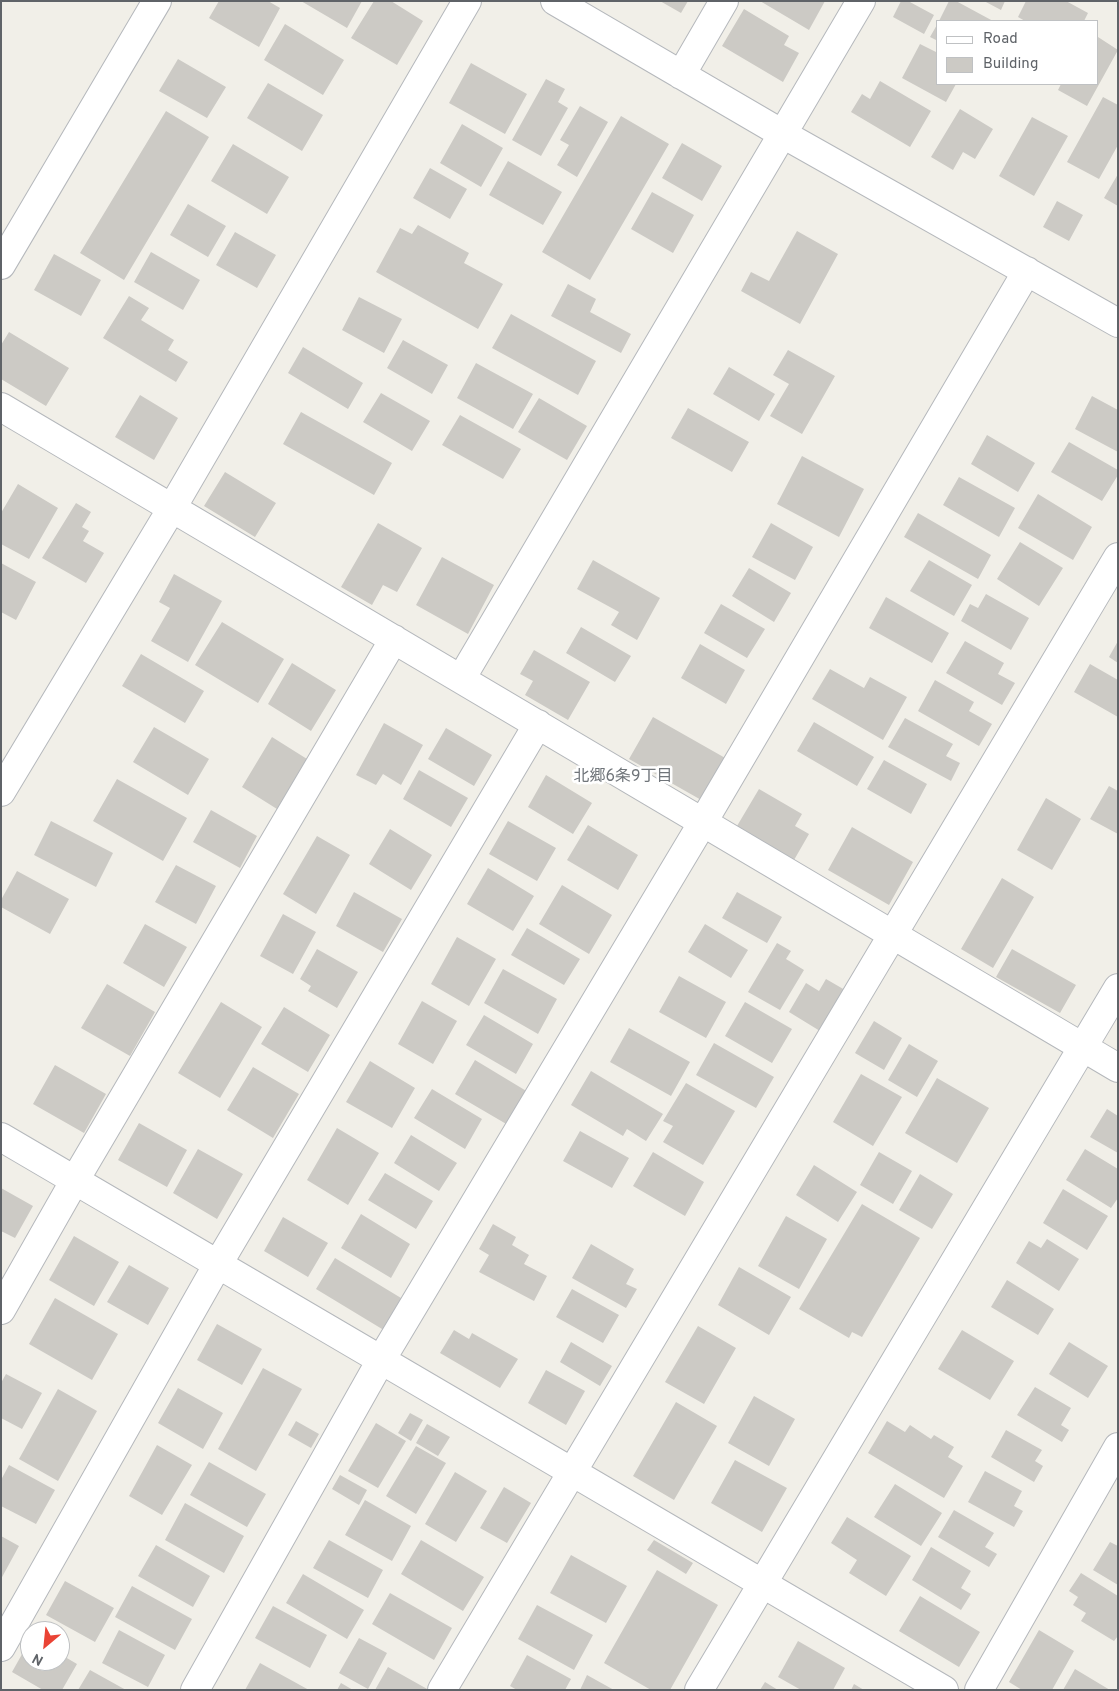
<!DOCTYPE html>
<html>
<head>
<meta charset="utf-8">
<style>
  body { margin:0 }
  #map { position:relative; width:1119px; height:1691px; overflow:hidden; background:#f1efe8; font-family:Overpass,sans-serif }
  canvas { display:block }
  .frame { position:absolute; inset:0; border:2px solid #5f6368; pointer-events:none }
  .legend { position:absolute; left:936px; top:20px; width:162px; height:65px; box-sizing:border-box; background:#fff; border:1px solid #bfc1c3; margin:0; padding:6px 9px; list-style:none; font-size:15px; color:#5f6368 }
  .legend li { display:flex; align-items:center; gap:10px; height:25px }
  .legend b { width:25px; border:1px solid #bfc1c3 }
  .north { position:absolute; left:20px; top:1621px; width:50px; height:50px; box-sizing:border-box; background:#fff; border:1px solid #bfc1c3; border-radius:50%; rotate:208deg; font-size:14px; font-weight:700; line-height:20px; text-align:center; color:#5f6368 }
  .north::after { content:''; display:block; margin:auto; width:18px; height:22px; background:#ea4335; clip-path:polygon(50% 0,100% 100%,50% 72%,0 100%) }
</style>
</head>
<body>
<div id="map">
<canvas width="1119" height="1691"></canvas>
<div class="frame"></div>
<ul class="legend">
<li><b style="height:6px;background:#fff"></b>Road</li>
<li><b style="height:14px;background:#cccac5"></b>Building</li>
</ul>
<div class="north">N</div>
</div>
<script>
const ctx = document.querySelector('canvas').getContext('2d');
ctx.lineJoin = 'round';
function fill(path, color) { ctx.fillStyle = color; ctx.fill(path, 'evenodd'); }
const shape = rows => new Path2D(rows.map(r => 'M' + r).join(''));
function stroke(path, color, width, dash) { ctx.strokeStyle = color; ctx.lineWidth = width; ctx.lineCap = dash ? 'butt' : 'round'; ctx.setLineDash(dash || []); ctx.stroke(path); }
function label(font, color, halo, rows, align = 'center') {
  ctx.font = font + ' Overpass,"Noto Sans JP",sans-serif'; ctx.lineWidth = 5; ctx.setLineDash([]); ctx.textBaseline = 'middle'; ctx.strokeStyle = halo; ctx.fillStyle = color; for (const [text, x, y, turn = 0] of rows) {
    ctx.save(); ctx.translate(x, y); ctx.rotate((+turn || 0) * Math.PI / 180); ctx.textAlign = isNaN(turn) ? turn : align; if (halo) ctx.strokeText(text, 0, 0); ctx.fillText(text, 0, 0); ctx.restore();
  }
}
fill(shape([
  [219,1,268,1,280,8,259,47,209,18],
  [301,1,362,1,347,28],
  [374,1,391,1,423,21,397,65,351,38],
  [660,1,688,1,681,13],
  [760,1,825,1,809,30],
  [901,1,908,1,934,15,924,34,893,17],
  [949,1,956,1,993,21,939,21],
  [984,1,1005,1,1001,10],
  [1026,1,1066,1,1088,13,1084,21,1025,21,1018,17],
  [744,9,789,36,784,45,799,53,783,82,722,46],
  [938,23,938,41,930,37],
  [285,24,344,60,323,95,264,60],
  [1098,37,1118,50,1087,106,1058,90,1061,84,1098,84],
  [920,44,938,53,938,84,956,84,946,102,902,78],
  [178,59,226,87,207,118,159,91],
  [471,63,527,94,505,134,449,103],
  [546,79,565,89,558,102,568,108,541,156,512,140],
  [880,81,931,111,910,147,851,112,862,94,870,99],
  [268,83,323,115,302,151,247,118],
  [1103,97,1118,105,1118,145,1099,179,1067,162],
  [580,106,608,122,577,177,557,165,569,145,560,140],
  [960,109,993,129,975,159,963,152,953,170,931,157],
  [166,111,209,137,124,280,80,253],
  [621,116,669,144,590,280,542,252],
  [1032,117,1068,136,1034,196,999,176],
  [462,124,503,148,481,187,440,163],
  [682,143,722,166,702,201,662,178],
  [233,144,289,177,267,214,211,181],
  [508,161,562,192,543,225,489,195],
  [430,168,467,189,450,219,413,198],
  [1118,174,1118,206,1104,198],
  [652,192,694,215,673,253,631,229],
  [1057,201,1083,215,1069,241,1043,227],
  [188,204,226,226,208,257,170,235],
  [418,225,469,253,464,263,503,284,478,329,376,272,400,228,412,234],
  [797,231,838,254,800,324,741,291,751,272,769,281],
  [235,232,276,255,257,288,216,265],
  [151,252,200,280,183,310,134,282],
  [54,254,101,280,81,316,34,290],
  [568,284,596,299,590,312,631,334,621,353,551,316],
  [129,296,149,308,141,320,174,340,168,350,188,362,176,382,103,338],
  [359,297,402,319,384,353,342,330],
  [511,314,596,361,578,395,492,348],
  [9,332,69,368,46,406,1,379,1,345],
  [403,340,448,365,432,394,387,368],
  [303,347,363,383,348,409,288,373],
  [788,350,835,376,802,434,770,416,789,384,773,375],
  [476,363,533,394,513,429,457,398],
  [729,367,775,394,759,421,713,394],
  [381,393,430,421,412,451,363,422],
  [140,395,178,418,154,460,115,437],
  [1092,396,1118,410,1118,452,1075,429],
  [539,398,587,426,567,460,518,432],
  [688,408,749,442,732,472,671,438],
  [301,412,392,463,374,495,283,444],
  [460,415,521,449,503,479,442,445],
  [987,435,1035,463,1018,492,971,464],
  [1069,442,1118,470,1118,475,1102,501,1051,472],
  [802,456,864,489,839,537,777,504],
  [225,472,276,503,255,537,204,506],
  [959,477,1015,508,999,537,943,505],
  [18,484,58,508,29,559,1,544,1,513],
  [1038,494,1092,527,1073,560,1018,528],
  [76,503,91,512,82,527,89,531,83,541,104,553,86,583,42,558],
  [918,513,991,555,978,579,904,537],
  [378,523,422,548,397,592,383,585,372,605,341,587],
  [771,523,813,547,795,580,752,557],
  [1020,542,1063,568,1039,606,997,579],
  [442,557,494,585,468,634,416,605],
  [593,560,660,598,637,640,611,625,619,612,577,589],
  [929,560,972,585,954,616,910,591],
  [1,563,36,582,16,620,1,612],
  [749,568,791,593,774,622,732,596],
  [174,574,222,601,188,662,151,641,170,608,159,602],
  [986,594,1029,618,1011,650,961,621,970,604,978,608],
  [886,597,949,633,932,663,869,628],
  [721,604,765,629,747,658,704,633],
  [222,622,284,659,258,703,195,665],
  [581,627,631,656,615,682,566,653],
  [965,641,1004,663,998,674,1015,683,1002,705,946,673],
  [1118,641,1118,663,1109,657],
  [700,644,745,670,726,704,681,678],
  [534,650,590,682,568,720,525,695,533,681,520,674],
  [141,654,204,691,185,723,122,686],
  [292,663,336,690,311,731,268,704],
  [1090,664,1118,680,1118,717,1074,692],
  [830,669,864,688,870,677,907,697,883,740,812,699],
  [935,680,974,702,969,711,992,724,979,746,918,711],
  [653,717,727,759,703,801,629,759],
  [905,718,953,744,946,756,960,763,951,781,888,747],
  [814,722,874,757,857,786,797,751],
  [384,723,423,745,401,785,383,774,376,785,356,775],
  [154,727,209,759,188,795,133,762],
  [446,728,492,755,474,786,428,759],
  [272,737,307,759,277,809,242,787],
  [884,760,927,784,911,814,867,789],
  [419,770,468,798,451,827,403,799],
  [546,775,592,803,573,834,528,807],
  [117,779,187,818,163,861,93,821],
  [1109,786,1118,791,1118,834,1090,819],
  [759,789,802,814,795,826,809,834,794,860,737,826],
  [1046,798,1081,819,1052,870,1017,850],
  [211,810,257,836,240,868,193,842],
  [51,821,113,853,96,887,34,855],
  [508,821,556,848,537,881,489,854],
  [588,825,638,855,618,890,567,860],
  [852,827,913,862,889,905,828,870],
  [390,829,432,855,411,890,369,864],
  [317,836,350,855,316,914,283,894],
  [176,865,216,886,196,924,155,902],
  [488,868,534,896,513,931,467,904],
  [17,871,69,899,50,934,1,907,1,900],
  [1002,878,1034,897,993,968,961,949],
  [562,885,612,915,589,954,539,924],
  [354,892,402,919,383,952,336,926],
  [737,892,782,917,767,943,722,918],
  [283,914,316,932,293,974,260,956],
  [145,924,187,947,164,987,123,963],
  [705,924,748,950,731,978,688,952],
  [527,928,580,959,564,985,511,955],
  [457,937,496,959,469,1006,431,984],
  [777,943,791,951,786,959,804,970,780,1010,748,992],
  [317,949,358,972,337,1008,308,991,311,986,300,979],
  [1012,949,1076,985,1060,1013,996,977],
  [503,969,557,999,538,1034,484,1003],
  [679,976,726,1002,706,1038,659,1012],
  [826,979,845,990,820,1031,789,1012,806,983,819,991],
  [107,984,155,1012,130,1056,81,1028],
  [422,1001,457,1021,433,1064,398,1044],
  [221,1002,262,1027,220,1098,178,1073],
  [745,1002,792,1029,772,1063,725,1036],
  [284,1007,330,1035,308,1072,261,1044],
  [484,1015,533,1044,516,1074,466,1045],
  [874,1021,902,1038,884,1070,855,1053],
  [629,1028,690,1062,671,1096,610,1062],
  [714,1043,774,1077,756,1108,696,1075],
  [909,1044,938,1061,917,1097,888,1080],
  [475,1060,528,1092,508,1125,455,1094],
  [370,1061,415,1088,392,1128,346,1102],
  [55,1065,106,1094,84,1133,33,1104],
  [253,1067,299,1094,273,1138,227,1110],
  [591,1071,663,1114,646,1141,627,1129,623,1136,571,1105],
  [861,1074,902,1097,873,1146,833,1122],
  [937,1078,989,1108,957,1163,905,1133],
  [686,1083,735,1111,703,1165,663,1142,673,1126,663,1121],
  [432,1089,482,1119,465,1149,414,1118],
  [1107,1109,1118,1116,1118,1153,1090,1137],
  [139,1123,187,1150,167,1187,118,1160],
  [337,1128,379,1153,348,1205,307,1180],
  [580,1131,629,1158,612,1188,563,1161],
  [411,1135,457,1163,439,1191,394,1163],
  [198,1149,243,1174,217,1219,173,1193],
  [1085,1149,1118,1169,1118,1198,1111,1208,1066,1180],
  [653,1152,704,1182,685,1216,633,1186],
  [879,1152,912,1171,893,1204,860,1185],
  [814,1165,857,1192,838,1222,796,1195],
  [385,1173,433,1201,416,1229,368,1200],
  [920,1174,953,1194,932,1229,899,1210],
  [1,1188,33,1206,15,1238,1,1231],
  [1063,1189,1108,1216,1087,1250,1043,1223],
  [862,1204,920,1238,862,1337,852,1332,849,1338,799,1309],
  [361,1214,410,1244,391,1278,341,1248],
  [786,1216,827,1239,799,1289,758,1266],
  [283,1217,328,1243,308,1277,264,1251],
  [493,1224,516,1237,512,1245,529,1255,524,1264,547,1276,534,1301,479,1272,489,1255,479,1249],
  [74,1236,119,1262,94,1306,49,1280],
  [1047,1239,1079,1259,1059,1291,1016,1263,1029,1241,1041,1248],
  [591,1244,634,1269,626,1284,637,1289,626,1308,572,1278],
  [335,1258,406,1301,387,1332,316,1289],
  [129,1265,169,1288,148,1325,107,1302],
  [739,1267,791,1297,769,1335,718,1305],
  [1007,1280,1054,1309,1038,1335,991,1307],
  [572,1289,619,1315,603,1343,556,1317],
  [55,1298,118,1334,92,1380,29,1344],
  [217,1324,262,1349,242,1385,197,1360],
  [698,1326,736,1348,704,1404,665,1382],
  [454,1330,469,1339,472,1333,518,1359,500,1388,440,1353],
  [962,1330,1014,1361,990,1400,938,1369],
  [571,1342,612,1366,600,1386,560,1362],
  [1069,1342,1108,1366,1088,1398,1049,1374],
  [263,1368,302,1389,256,1471,218,1449],
  [546,1370,585,1391,566,1425,528,1403],
  [6,1374,42,1393,22,1429,1,1418,1,1383],
  [1035,1387,1071,1408,1061,1425,1069,1430,1062,1442,1017,1415],
  [178,1388,223,1413,203,1449,158,1423],
  [58,1389,97,1411,58,1481,19,1459],
  [754,1396,795,1419,769,1466,728,1443],
  [676,1402,717,1426,674,1500,633,1476],
  [410,1413,423,1420,411,1441,398,1433],
  [296,1421,319,1434,311,1448,288,1435],
  [887,1421,905,1432,910,1425,931,1439,934,1435,954,1447,948,1457,963,1466,944,1498,868,1453],
  [376,1423,406,1441,378,1488,348,1471],
  [427,1424,450,1437,438,1456,416,1443],
  [1006,1430,1042,1450,1035,1461,1043,1466,1034,1482,991,1457],
  [157,1445,192,1465,162,1515,129,1496],
  [416,1446,446,1463,416,1514,386,1496],
  [735,1460,787,1488,762,1532,711,1503],
  [209,1462,266,1494,247,1527,190,1495],
  [9,1465,55,1490,36,1524,1,1506,1,1480],
  [985,1471,1022,1491,1014,1506,1023,1511,1014,1527,968,1502],
  [455,1472,487,1491,456,1542,425,1524],
  [340,1475,367,1490,359,1505,332,1489],
  [895,1484,942,1513,921,1546,874,1517],
  [504,1487,531,1503,507,1543,480,1528],
  [365,1500,411,1526,392,1561,345,1535],
  [185,1503,244,1536,224,1573,165,1540],
  [954,1510,994,1533,985,1547,997,1554,989,1567,938,1537],
  [847,1517,911,1556,886,1596,849,1573,857,1560,831,1543],
  [1,1536,19,1546,1,1579],
  [329,1540,383,1570,368,1598,313,1568],
  [421,1540,484,1577,463,1611,401,1574],
  [654,1540,693,1563,686,1574,647,1550],
  [1110,1542,1118,1546,1118,1585,1093,1570],
  [156,1545,210,1576,193,1607,138,1576],
  [931,1547,971,1571,961,1588,971,1594,961,1610,912,1580],
  [571,1555,627,1586,606,1623,550,1593],
  [657,1570,718,1605,670,1690,651,1690,604,1663],
  [1081,1573,1118,1596,1118,1636,1114,1641,1081,1621,1086,1613,1073,1605,1078,1597,1069,1591],
  [303,1574,364,1610,347,1639,286,1603],
  [65,1581,114,1608,95,1642,46,1615],
  [132,1586,192,1619,175,1650,115,1617],
  [390,1593,452,1628,434,1660,372,1624],
  [920,1596,980,1632,959,1667,899,1631],
  [537,1605,593,1635,574,1670,518,1639],
  [273,1606,327,1635,310,1668,255,1638],
  [119,1630,165,1655,148,1687,102,1663],
  [1039,1630,1074,1651,1052,1690,1022,1690,1009,1682],
  [359,1638,387,1653,368,1689,339,1673],
  [30,1640,30,1661,60,1661,60,1654,77,1664,62,1690,43,1690,12,1672],
  [798,1641,845,1668,833,1690,801,1690,778,1677],
  [527,1655,571,1679,565,1690,517,1690,510,1686],
  [260,1663,309,1690,245,1690],
  [388,1667,429,1690,375,1690],
  [1075,1669,1110,1690,1063,1690],
  [90,1670,126,1690,78,1690],
  [587,1675,614,1690,580,1690],
  [765,1682,778,1690,760,1690],
  [341,1683,353,1690,337,1690],
  [854,1684,864,1690,851,1690]
]), '#cccac5');
const minor = shape([
  [555,1,781,133,1118,323],
  [681,75,724,1],
  [1,265,157,1],
  [1,407,1118,1068],
  [461,679,861,1],
  [1,792,172,508,467,1],
  [1,1137,944,1690],
  [1,1310,75,1180,394,639],
  [1,1647,218,1264,538,724],
  [195,1690,381,1360,703,822,1027,271],
  [442,1690,1118,557],
  [699,1690,1118,988],
  [979,1690,1118,1447]
]);
stroke(minor, '#b5b8bc', 30);
stroke(minor, '#fff', 28);
label('16px', '#70757a', '#fff', [
  ["北郷6条9丁目",623,778]
]);
</script>
</body>
</html>
